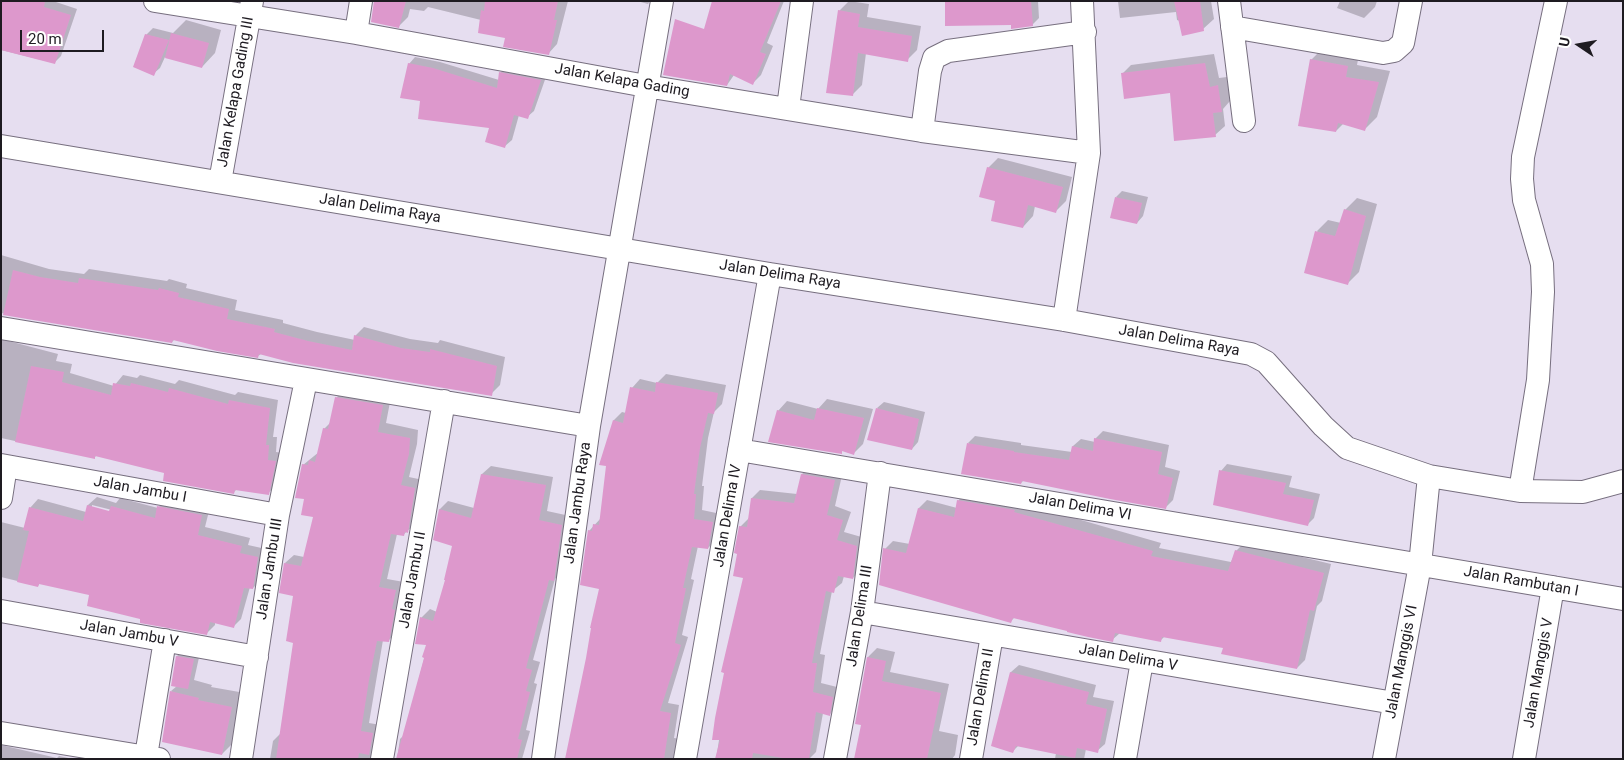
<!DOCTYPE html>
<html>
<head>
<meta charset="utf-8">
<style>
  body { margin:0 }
  #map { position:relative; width:1624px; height:760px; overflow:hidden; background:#e6def0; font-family:Roboto,sans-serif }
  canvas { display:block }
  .frame { position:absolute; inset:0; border:2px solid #1e1b21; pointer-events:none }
  .north { position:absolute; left:1554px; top:20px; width:50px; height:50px; -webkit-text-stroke:4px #fff; paint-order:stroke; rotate:282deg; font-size:14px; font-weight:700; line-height:20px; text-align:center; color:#1e1b21 }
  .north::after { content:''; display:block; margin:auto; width:18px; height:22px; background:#1e1b21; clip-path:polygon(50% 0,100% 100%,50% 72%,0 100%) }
  .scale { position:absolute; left:20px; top:30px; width:84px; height:22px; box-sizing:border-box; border:2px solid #1e1b21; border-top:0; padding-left:6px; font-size:15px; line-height:18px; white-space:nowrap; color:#1e1b21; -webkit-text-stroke:4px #fff; paint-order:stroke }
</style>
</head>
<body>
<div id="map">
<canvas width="1624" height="760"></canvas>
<div class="frame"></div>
<div class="north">U</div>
<div class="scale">20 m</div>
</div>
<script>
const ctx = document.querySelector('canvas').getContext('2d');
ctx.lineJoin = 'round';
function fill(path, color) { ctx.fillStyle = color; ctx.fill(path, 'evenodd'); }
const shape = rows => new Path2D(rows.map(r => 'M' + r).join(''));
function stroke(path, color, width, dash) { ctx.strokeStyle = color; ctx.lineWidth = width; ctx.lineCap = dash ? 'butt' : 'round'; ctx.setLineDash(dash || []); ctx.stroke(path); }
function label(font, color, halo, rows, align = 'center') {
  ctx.font = font + ' Roboto,sans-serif'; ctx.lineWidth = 4.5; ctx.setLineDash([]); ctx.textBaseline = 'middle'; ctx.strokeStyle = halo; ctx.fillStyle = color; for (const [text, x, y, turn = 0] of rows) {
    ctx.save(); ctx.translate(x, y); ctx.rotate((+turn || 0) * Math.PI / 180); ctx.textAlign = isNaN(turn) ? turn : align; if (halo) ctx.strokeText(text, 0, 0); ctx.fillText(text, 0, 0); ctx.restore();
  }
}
fill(shape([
  [1,1,53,1,77,9,61,56,54,63,1,50],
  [375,1,568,1,557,44,548,54,506,37,481,20,428,7,424,11,410,9,408,17,399,26],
  [637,1,650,1,648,4],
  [713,1,784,1,767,43,773,46,761,75,753,83,734,75,727,85,664,74,737,55],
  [849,1,869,4,867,17,921,26,917,50,907,60,866,53,862,85,852,95,839,11],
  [946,1,1038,1,1039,18,1032,25,1012,23],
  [1118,1,1211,1,1214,19,1203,29,1177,20,1176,12,1120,18],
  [1340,1,1377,1,1375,7,1364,18,1337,8],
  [186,20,221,30,215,53,202,67,165,57,160,68,153,74,146,35,153,28,173,33],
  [1323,48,1359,54,1357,65,1390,71,1377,117,1365,129,1344,123,1336,131,1311,60],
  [1214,54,1219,78,1227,77,1230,101,1223,109,1225,126,1215,135,1171,92,1122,74,1131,65],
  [415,57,440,62,499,80,500,73,507,67,547,74,534,111,527,117,519,115,512,140,505,146,490,127,421,100,409,64],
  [998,158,1072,177,1066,201,1056,211,1035,206,1033,216,1023,227,997,200,988,168],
  [1122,191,1148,197,1143,216,1137,223,1116,197],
  [1357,198,1377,204,1359,272,1348,283,1317,231,1328,220,1341,223,1345,210],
  [1,255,49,269,84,274,89,269,167,281,169,279,187,284,186,288,237,300,235,310,283,320,283,323,317,332,355,340,355,336,364,327,410,339,438,343,440,340,505,357,500,385,491,394,261,354,258,356,175,339,172,342,1,313],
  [1,339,58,354,56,361,72,364,70,373,114,386,123,375,137,378,140,375,175,384,179,380,235,395,238,392,278,400,273,437,277,437,276,452,283,453,277,485,268,493,237,489,234,492,166,472,97,455,94,458,1,438],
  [666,374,726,385,722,404,714,412,708,438,702,486,704,486,702,510,721,514,717,539,708,548,698,546,691,579,694,580,682,635,688,637,668,703,679,705,674,738,681,739,678,759,567,759,601,588,589,531,601,518,614,420,622,412,626,413,632,388,640,379,657,383],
  [345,389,391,397,386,423,418,430,417,444,409,477,423,480,416,523,403,535,397,534,387,579,404,582,397,632,389,640,383,640,369,723,381,725,381,759,270,759,273,741,281,733,295,642,294,595,285,563,294,555,304,557,314,516,305,498,303,465,319,452,324,429,332,421,336,398],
  [827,399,873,409,863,444,854,453,843,450,841,453,778,411,787,401,818,409],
  [884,402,925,412,918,442,912,449,877,408],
  [1103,431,1169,445,1165,467,1180,471,1173,500,1166,507,1024,480,1021,483,968,443,975,436,1021,443,1021,445,1072,452,1073,446,1081,439,1095,442,1095,439],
  [1227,464,1292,476,1289,487,1320,494,1314,518,1308,524,1221,471],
  [491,466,553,477,547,511,570,516,563,571,555,579,533,660,540,662,534,683,537,684,526,730,530,731,522,759,397,759,400,739,404,735,428,644,421,618,430,609,437,612,447,579,453,545,435,539,440,509,448,501,474,508,482,474],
  [811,466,843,471,835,506,851,512,844,532,865,538,861,569,853,578,844,576,842,583,832,591,820,654,825,655,821,683,841,688,838,706,829,715,823,713,816,752,809,759,716,759,745,577,740,527,749,518,752,498,760,490,797,494,802,474],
  [966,492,1022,503,1161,543,1159,548,1231,562,1236,551,1244,543,1331,564,1322,601,1317,606,1305,660,1297,668,1224,647,1165,636,1160,641,1120,633,1112,640,1015,617,1011,621,885,549,893,541,910,544,919,508,927,500,957,508,958,501],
  [97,497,116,503,120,498,158,508,166,499,210,507,205,527,250,538,248,545,266,549,261,580,253,588,250,587,241,619,233,627,215,622,215,625,207,633,142,618,91,594,40,583,38,586,1,577,1,522,25,528,30,508,38,499,86,512,88,505],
  [92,505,116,511,115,514,92,507],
  [877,648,895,652,890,672,949,684,939,731,958,735,955,755,952,759,855,759,862,724,868,657],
  [183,650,200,653,194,680,212,685,211,687,245,693,235,741,222,754,171,691,177,686,177,656],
  [1019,665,1096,685,1093,697,1114,701,1105,744,1097,751,1086,749,1084,759,1055,759,1056,753,1019,745,1013,751,1011,672],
  [1,745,57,758,59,756,73,759,1,759]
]), '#0003');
fill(shape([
  [1,1,45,1,44,7,71,15,55,64,1,50],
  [374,1,406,1,399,28,371,22],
  [485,1,558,1,554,20,557,20,549,55,503,47,505,38,478,33,481,10,484,11],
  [712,1,781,1,760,52,766,54,753,85,730,74,727,86,663,75,675,19,704,29],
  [945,1,1031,1,1033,26,1011,29,1011,25,945,26],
  [1174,1,1200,1,1204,31,1182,36],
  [838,10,860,14,858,27,912,36,908,62,858,53,853,96,826,93],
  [171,33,209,43,202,68,165,58],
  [145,34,169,40,154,76,133,67],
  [1310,59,1348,66,1346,77,1379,82,1365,131,1338,123,1336,132,1298,126],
  [408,63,433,68,497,88,499,72,541,80,528,119,514,115,505,148,485,142,489,128,418,119,420,101,400,98],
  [1205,63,1210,87,1218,85,1222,112,1213,113,1216,137,1174,141,1170,93,1124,99,1121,73],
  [987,167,1063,187,1056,213,1028,205,1023,228,991,221,995,201,979,197],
  [1115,197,1142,203,1137,224,1110,218],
  [1344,209,1366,216,1348,285,1304,273,1315,231,1335,236],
  [13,270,40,277,78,283,79,278,158,290,159,288,179,293,178,297,229,309,227,319,275,329,274,332,308,341,352,350,354,335,401,348,430,352,430,349,497,366,492,396,293,363,259,354,258,358,217,351,173,340,172,343,3,315],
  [31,366,64,372,62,382,111,395,113,383,130,386,131,383,168,392,169,388,228,404,229,400,270,408,266,445,269,445,268,460,276,461,269,495,235,490,234,494,163,481,164,473,95,456,95,459,15,442],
  [656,382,718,393,714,414,708,413,700,448,694,494,696,494,694,519,713,522,708,549,692,547,683,588,686,588,675,643,681,645,660,711,671,713,664,759,565,759,586,658,591,628,590,628,599,589,580,585,588,530,592,531,593,524,599,525,606,466,599,465,613,420,623,423,630,387,655,392],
  [335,397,383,405,378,432,410,438,409,454,401,485,415,488,413,501,408,533,405,532,404,536,391,534,379,587,396,590,392,609,395,610,389,642,377,641,369,680,361,731,373,733,369,755,359,753,358,759,276,759,293,643,286,641,293,596,279,593,284,563,301,566,313,517,301,515,304,499,295,498,302,464,308,465,309,460,315,462,323,428,328,429],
  [817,408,864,418,854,455,842,451,842,454,768,442,777,410,814,420],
  [876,408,919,419,912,450,867,440],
  [1094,438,1162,452,1158,474,1173,478,1166,509,1110,499,1022,481,1021,484,961,474,967,443,1014,451,1014,452,1069,460,1072,446,1093,451],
  [1219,470,1286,483,1283,494,1314,500,1308,526,1213,505],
  [481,474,546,485,539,520,562,525,554,581,549,580,526,668,532,670,526,691,530,692,518,739,522,740,517,759,396,759,424,658,422,657,426,645,415,644,420,617,433,621,445,580,444,580,452,546,433,540,439,509,471,518],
  [801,474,835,480,827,515,843,520,837,540,857,546,853,579,838,576,834,593,826,591,812,663,817,663,813,692,833,697,830,716,816,712,809,759,789,759,753,753,752,759,715,759,720,740,712,740,715,718,724,673,721,672,743,578,733,576,737,554,734,553,739,526,747,527,751,498,794,503],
  [957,500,1015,510,1014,512,1153,551,1151,556,1228,571,1235,550,1324,573,1314,611,1310,610,1297,669,1221,654,1223,648,1162,637,1161,642,1115,633,1113,642,1088,637,1067,632,1067,631,1013,618,1011,623,879,585,883,548,906,553,918,508,954,517],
  [87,505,109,511,111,506,155,518,157,506,202,515,198,535,242,546,240,553,258,557,253,589,244,588,234,628,210,622,207,635,140,623,140,619,87,606,89,595,39,584,38,587,17,582,29,531,23,530,29,507,83,521],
  [176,656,194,659,188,689,171,686],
  [867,657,886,661,882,681,941,693,927,759,854,759,861,725,855,724],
  [1010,672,1089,692,1086,704,1107,709,1098,753,1077,748,1075,758,1016,746,1013,753,991,746],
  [170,691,199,698,198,700,232,707,222,755,162,742]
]), '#dd98cc');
const minor = shape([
  [155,1,356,33,646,86,922,131,1089,153],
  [1229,1,1244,121],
  [1232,27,1383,53,1394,51,1403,43,1411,1],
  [356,33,361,1],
  [788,108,802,1],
  [922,131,930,71,934,58,948,51,1085,32],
  [1,146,770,274,1064,320,1251,354,1266,362,1323,426,1347,448,1429,476,1420,565,1384,759],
  [220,182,252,1],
  [1064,320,1089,153,1082,1],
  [1,328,589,426],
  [739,450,1623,599],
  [1,465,278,515],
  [1429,476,1520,491,1583,492,1623,481],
  [1520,491,1538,380,1543,292,1542,264,1524,200,1522,179,1523,157,1556,1],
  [1,498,6,466],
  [1,611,257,657],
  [862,612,1394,703],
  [1,733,159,759],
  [146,756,165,640],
  [241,759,278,515,306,380],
  [382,759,444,401],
  [543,759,589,426,662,1],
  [685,759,770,274],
  [835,759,862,612,880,473],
  [971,759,992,635],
  [1125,759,1142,661],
  [1524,759,1553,587]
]);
stroke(minor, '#776f7f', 24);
stroke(minor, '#fff', 22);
label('15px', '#1e1b21', '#fff', [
  ["Jalan Kelapa Gading",622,81,10],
  ["Jalan Kelapa Gading III",236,92,-80],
  ["Jalan Delima Raya",380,209,9],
  ["Jalan Delima Raya",780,275,9],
  ["Jalan Delima Raya",1179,341,10],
  ["Jalan Jambu I",140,490,10],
  ["Jalan Jambu Raya",578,503,-82],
  ["Jalan Delima VI",1080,507,10],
  ["Jalan Delima IV",728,516,-80],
  ["Jalan Jambu III",270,569,-81],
  ["Jalan Jambu II",413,580,-80],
  ["Jalan Rambutan I",1521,582,10],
  ["Jalan Delima III",860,616,-81],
  ["Jalan Jambu V",129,634,10],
  ["Jalan Delima V",1128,658,10],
  ["Jalan Manggis VI",1402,662,-79],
  ["Jalan Manggis V",1539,673,-80],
  ["Jalan Delima II",981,697,-80]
]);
</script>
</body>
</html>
